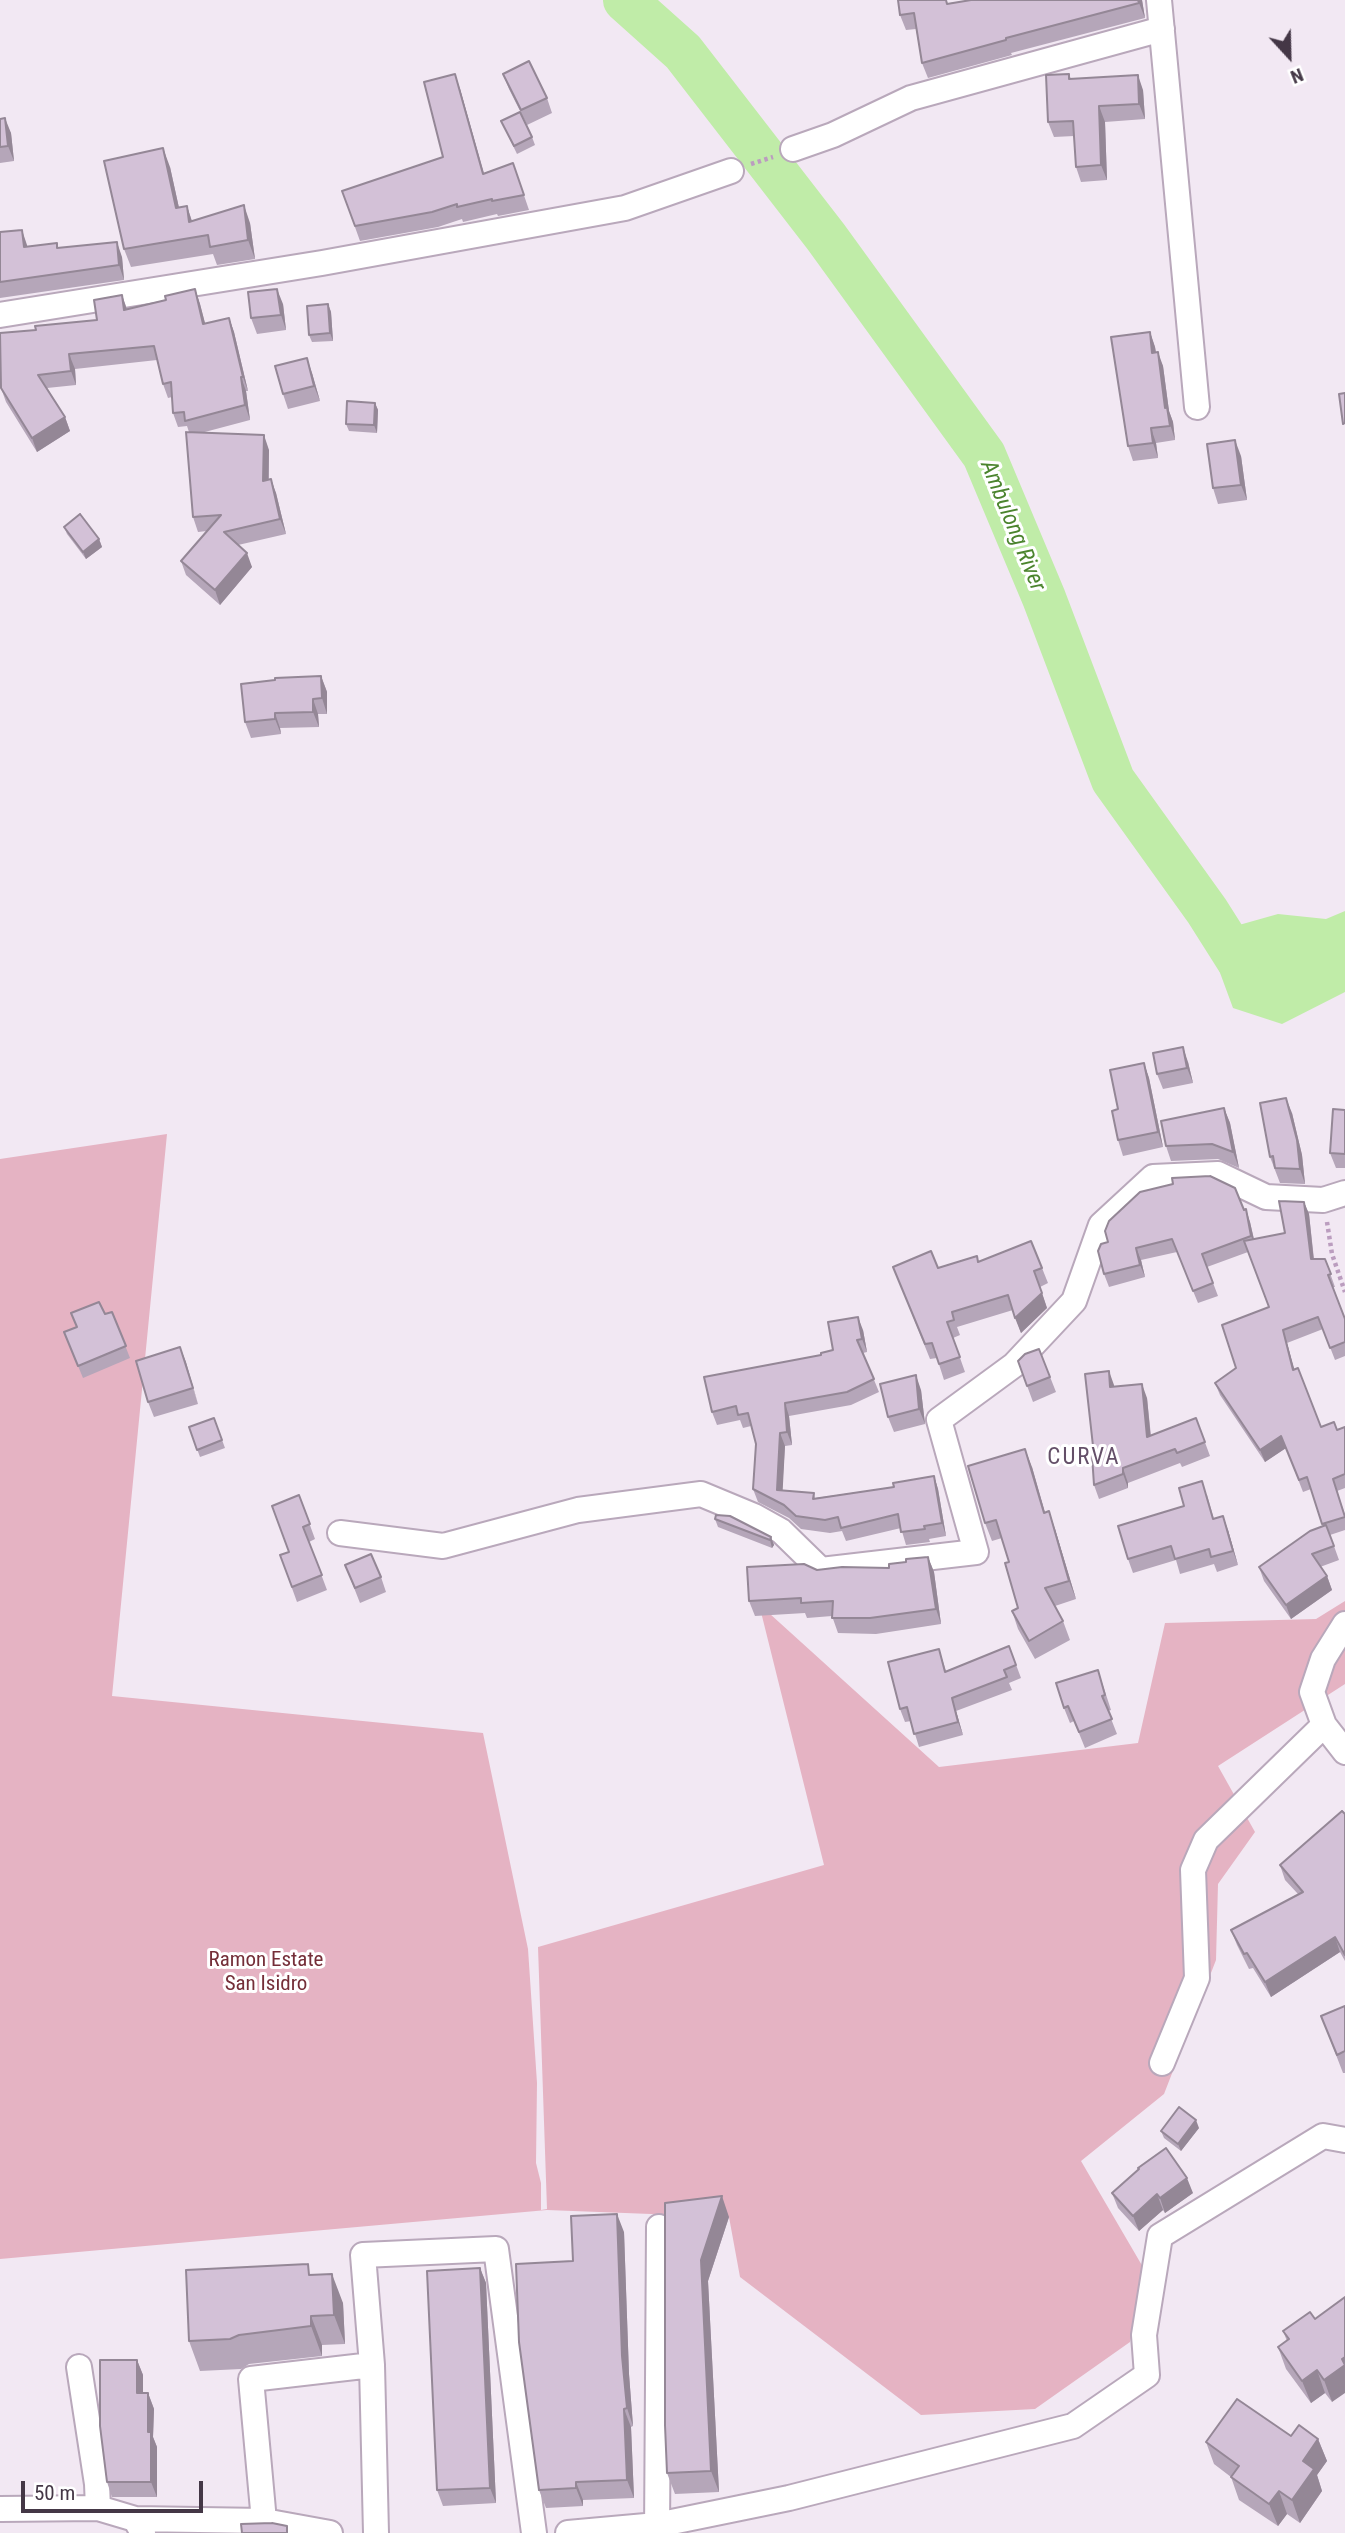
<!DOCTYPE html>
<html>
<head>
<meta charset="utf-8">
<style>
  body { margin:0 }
  #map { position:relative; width:1345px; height:2533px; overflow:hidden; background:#f2e8f3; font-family:"Roboto Condensed",sans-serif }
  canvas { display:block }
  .north { position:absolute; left:1254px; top:21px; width:70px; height:70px; -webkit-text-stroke:5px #fff; paint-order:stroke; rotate:158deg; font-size:19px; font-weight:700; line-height:28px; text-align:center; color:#443746 }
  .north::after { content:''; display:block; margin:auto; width:24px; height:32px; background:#443746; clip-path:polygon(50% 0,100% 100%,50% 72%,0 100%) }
  .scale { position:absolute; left:21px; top:2481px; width:182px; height:32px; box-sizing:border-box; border:4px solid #443746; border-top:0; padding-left:9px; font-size:21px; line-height:24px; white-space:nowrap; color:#443746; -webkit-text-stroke:5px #fff; paint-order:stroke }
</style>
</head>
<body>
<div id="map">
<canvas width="1345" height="2533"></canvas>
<div class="north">N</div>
<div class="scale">50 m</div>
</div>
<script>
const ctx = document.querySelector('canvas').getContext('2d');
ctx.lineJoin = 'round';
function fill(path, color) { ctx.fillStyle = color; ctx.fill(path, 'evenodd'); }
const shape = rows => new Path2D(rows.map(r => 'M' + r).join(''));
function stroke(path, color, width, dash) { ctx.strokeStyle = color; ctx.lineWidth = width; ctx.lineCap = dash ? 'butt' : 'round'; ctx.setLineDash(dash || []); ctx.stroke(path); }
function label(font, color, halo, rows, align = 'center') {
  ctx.font = font + ' "Roboto Condensed",sans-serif'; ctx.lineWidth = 6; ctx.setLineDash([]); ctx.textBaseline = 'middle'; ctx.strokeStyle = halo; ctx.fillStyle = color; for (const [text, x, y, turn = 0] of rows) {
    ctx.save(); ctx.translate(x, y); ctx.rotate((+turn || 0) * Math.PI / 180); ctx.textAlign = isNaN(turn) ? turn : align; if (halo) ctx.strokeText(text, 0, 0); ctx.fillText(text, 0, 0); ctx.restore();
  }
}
fill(shape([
  [167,1134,112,1696,483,1733,528,1949,537,2083,536,2163,541,2183,541,2210,547,2209,538,1947,824,1865,759,1604,939,1767,1138,1743,1165,1623,1316,1619,1345,1601,1345,1684,1218,1766,1255,1832,1218,1884,1216,1960,1164,2094,1081,2161,1147,2274,1130,2342,1035,2409,921,2415,740,2277,729,2217,547,2210,0,2259,0,1159]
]), '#e5b3c3');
fill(shape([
  [1207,911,1239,925,1278,914,1326,919,1345,911,1345,992,1282,1024,1233,1008,1202,924]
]), '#c0eca8');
stroke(shape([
  [625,0,683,52,826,237,984,455,1044,598,1113,780,1207,911,1238,960]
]), '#c0eca8', 44);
const minor = shape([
  [1159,0,1197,407],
  [793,149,833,135,911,98,1162,29],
  [0,315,322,263,625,208,731,171],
  [340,1533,443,1546,578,1510,701,1494,754,1516,781,1531,821,1570,976,1552,939,1420,1014,1365,1074,1301,1101,1225,1153,1177,1218,1174,1266,1197,1323,1200,1345,1193],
  [1345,1624,1323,1659,1312,1692,1324,1725,1345,1752],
  [1162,2063,1197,1978,1193,1870,1206,1840,1324,1725],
  [79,2367,97,2484,98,2508,135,2519,143,2533],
  [0,2509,98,2508],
  [135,2519,264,2521,330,2533],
  [264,2521,251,2379,372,2365],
  [376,2533,372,2365,363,2255,496,2249,534,2533],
  [568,2533,657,2525,789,2498,1073,2426,1147,2375,1144,2335,1160,2236,1323,2136,1345,2140],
  [657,2533,659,2227]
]);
stroke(minor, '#b9a8bb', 28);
stroke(shape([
  [751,164,773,157],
  [1327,1222,1332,1254,1345,1292]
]), '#bb9dbf', 4.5, [3.5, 3.5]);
stroke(minor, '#fff', 24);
fill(shape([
  [971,0,1142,0,1145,18,1011,53,1012,55,928,78,922,63,916,29,906,30,900,15,950,3],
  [503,74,547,98,552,113,527,125,509,89],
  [1069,74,1071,79,1143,90,1145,119,1105,122,1107,180,1081,182,1076,167,1074,136,1054,137,1048,122],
  [460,89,484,173,513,163,529,210,498,216,497,214,463,222,462,219,438,227,360,241,342,191,443,157],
  [0,119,11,133,14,161,0,163],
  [501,121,532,137,535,145,517,154],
  [170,167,179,208,187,206,192,221,250,223,255,259,217,265,213,254,131,267,124,249],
  [0,232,27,246,59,248,122,257,124,280,0,298],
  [195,289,200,304,205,324,229,318,234,332,248,391,246,391,250,420,201,433,269,450,269,479,276,493,286,534,238,545,252,567,220,605,186,575,181,561,207,531,198,532,193,517,189,432,187,426,178,427,173,413,172,397,168,398,163,384,157,360,75,369,76,385,47,388,65,417,70,431,37,452,6,402,1,388,97,320,122,295,127,309,166,300],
  [283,304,286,330,257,334,251,318],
  [328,304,331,312,333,341,312,342,309,335],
  [1150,332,1155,347,1156,352,1163,366,1169,411,1173,422,1175,440,1156,443,1158,458,1133,461,1128,446],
  [312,373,320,401,288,409,283,394],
  [375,403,378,410,377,433,349,431,346,424],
  [1241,456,1247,500,1218,504,1213,488],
  [64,527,99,539,102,547,86,559,67,534],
  [321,676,327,692,327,714,318,714,319,727,280,728,281,734,251,738,245,722],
  [1188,1062,1193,1083,1163,1089,1157,1074],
  [1144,1063,1149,1078,1163,1147,1123,1156,1118,1140,1118,1109],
  [1224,1108,1230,1123,1239,1168,1218,1159,1171,1161,1166,1146],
  [1345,1110,1345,1168,1336,1168,1330,1153],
  [1292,1113,1302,1155,1305,1184,1280,1183,1270,1157],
  [1304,1202,1309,1214,1314,1259,1325,1259,1335,1287,1333,1287,1345,1319,1345,1356,1335,1360,1323,1329,1287,1343,1294,1370,1321,1427,1337,1430,1345,1427,1345,1488,1337,1491,1345,1515,1345,1530,1330,1535,1339,1560,1320,1567,1327,1576,1332,1590,1291,1619,1264,1581,1259,1567,1323,1527,1311,1489,1303,1492,1286,1448,1265,1462,1220,1395,1215,1383,1236,1368,1269,1307,1248,1252,1207,1267,1218,1296,1198,1303,1177,1252,1141,1260,1145,1277,1109,1287,1104,1274,1108,1242,1244,1210,1250,1222,1254,1239,1285,1233],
  [979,1262,1042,1268,1048,1283,1040,1287,1047,1308,1021,1333,1013,1310,957,1327,960,1335,953,1338,965,1372,944,1380,937,1358,930,1359,893,1267,938,1268],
  [112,1312,130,1358,83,1378,64,1332],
  [863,1330,867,1352,863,1353,879,1392,851,1405,789,1416,792,1445,785,1446,782,1490,814,1493,815,1498,894,1487,934,1476,938,1489,946,1536,929,1539,930,1542,906,1545,901,1528,846,1541,842,1531,830,1533,801,1529,789,1518,758,1502,753,1489,756,1444,751,1426,743,1428,740,1420,717,1425,712,1412,821,1355,833,1350],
  [180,1347,198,1404,154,1417,148,1402],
  [1039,1349,1056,1392,1033,1402,1018,1361],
  [1114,1387,1147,1398,1151,1436,1196,1418,1210,1456,1182,1467,1180,1463,1128,1483,1128,1488,1099,1499,1094,1485,1094,1455],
  [921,1390,925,1424,894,1432,888,1417],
  [214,1418,225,1448,200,1457,189,1427],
  [1032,1467,1045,1512,1055,1529,1076,1599,1055,1606,1063,1621,1070,1640,1035,1659,1018,1629,1012,1611,1018,1608,1009,1562,1002,1538,992,1541,985,1523],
  [299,1495,315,1539,309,1542,327,1590,297,1602,280,1555,289,1552],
  [1207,1495,1214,1519,1228,1530,1238,1565,1217,1572,1214,1564,1180,1574,1176,1560,1133,1573,1128,1559,1184,1506],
  [715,1519,771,1537,774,1545,772,1548,718,1527],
  [928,1557,934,1572,941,1624,876,1634,838,1633,832,1616,807,1618,805,1613,755,1616,749,1601,817,1570,889,1568,906,1562],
  [345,1565,381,1577,386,1592,360,1603],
  [1009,1646,1021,1678,1009,1683,1012,1690,956,1711,963,1735,919,1747,911,1721,905,1722,900,1709,939,1649,946,1671],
  [1098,1670,1111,1710,1108,1711,1117,1734,1085,1748,1074,1721,1070,1723,1064,1708],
  [1345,1814,1345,1961,1340,1952,1271,1997,1253,1968,1249,1969,1237,1945,1231,1930,1298,1894,1285,1880,1280,1865],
  [1345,2006,1345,2073,1343,2073,1321,2016],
  [1199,2128,1181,2151,1164,2138,1161,2131],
  [1139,2170,1193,2193,1165,2213,1163,2210,1139,2231,1118,2208,1112,2193],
  [665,2203,729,2217,708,2281,719,2492,675,2494,667,2473],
  [624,2232,629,2374,633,2426,631,2427,634,2498,583,2500,583,2506,546,2508,539,2490,573,2261],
  [480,2268,486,2283,496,2503,443,2506,437,2490],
  [312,2275,343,2303,345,2344,322,2345,322,2356,249,2364,241,2369,200,2371,189,2341],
  [1310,2312,1332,2402,1325,2393,1311,2403,1286,2369,1278,2347,1287,2341,1283,2331],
  [137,2360,143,2375,143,2393,148,2393,154,2409,153,2437,157,2447,157,2497,112,2497,107,2482],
  [1291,2436,1318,2439,1327,2461,1317,2475,1322,2491,1300,2523,1287,2514,1278,2526,1239,2500,1231,2477,1214,2464,1206,2442]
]), '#b5a6b9');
fill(shape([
  [1138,0,1142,0,1145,18,1139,3],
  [455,74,460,89,488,189,483,174],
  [1138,75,1143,90,1145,119,1139,104],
  [1099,106,1105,122,1107,180,1101,165],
  [5,118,11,133,14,161,8,146],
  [163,148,170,167,183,226,176,208],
  [244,205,250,223,255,259,248,240],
  [187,206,193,225,189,222],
  [22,230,27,245,29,262,24,247],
  [117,242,122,257,124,280,119,265],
  [195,289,200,304,209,338,203,324],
  [277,289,283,304,286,330,281,315],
  [122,295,127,310,124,310],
  [328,304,331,312,333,341,330,333],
  [229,318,234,332,248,391,243,377],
  [1150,332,1155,347,1158,367,1152,353],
  [1158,352,1163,366,1169,411,1173,422,1175,440,1165,408],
  [69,354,75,369,76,385,71,371],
  [307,358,312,373,320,401,314,386],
  [241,377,246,391,250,420,245,405],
  [375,403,378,410,377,433,374,425],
  [65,417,70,431,37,452,32,438],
  [1151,428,1156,443,1158,458,1153,443],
  [264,435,269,450,268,495,263,481],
  [1235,440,1241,456,1247,500,1241,485],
  [271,479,276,493,286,534,280,519],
  [99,539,102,547,86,559,83,552],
  [247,553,252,567,220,605,215,590],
  [321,676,327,692,327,714,322,698],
  [313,699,318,714,319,727,313,712],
  [275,713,280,728,281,734,275,719],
  [1183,1047,1188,1062,1193,1083,1187,1068],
  [1144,1063,1149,1078,1163,1147,1158,1132],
  [1286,1098,1292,1113,1302,1155,1305,1184,1300,1169],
  [1224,1108,1230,1123,1239,1168,1233,1152],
  [1304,1202,1309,1214,1315,1272,1311,1259],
  [1246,1209,1250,1222,1256,1249,1251,1236],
  [1136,1248,1141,1260,1145,1277,1140,1265],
  [1040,1287,1047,1308,1021,1333,1015,1318],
  [858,1317,863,1330,867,1352,862,1339],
  [1283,1330,1287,1343,1298,1382,1293,1370],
  [180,1347,186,1362,198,1404,193,1388],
  [1109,1371,1114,1385,1116,1402,1110,1387],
  [916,1375,921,1390,925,1424,919,1409],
  [1142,1384,1147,1398,1152,1451,1147,1437],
  [785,1403,789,1416,792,1445,787,1432],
  [780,1433,785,1446,782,1503,777,1490],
  [1281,1436,1286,1448,1265,1462,1260,1450],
  [1025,1449,1032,1467,1050,1531,1044,1513],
  [1123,1468,1128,1483,1128,1488,1123,1474],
  [934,1476,938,1489,946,1536,942,1523],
  [1049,1511,1055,1529,1076,1599,1069,1581],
  [1223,1516,1228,1530,1238,1565,1233,1551],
  [771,1537,774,1545,772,1548,770,1540],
  [928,1557,934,1572,941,1624,936,1609],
  [1327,1576,1332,1590,1291,1619,1286,1605],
  [952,1698,956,1711,963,1735,958,1722],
  [1335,1937,1340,1952,1271,1997,1265,1982],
  [1196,2120,1199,2128,1181,2151,1178,2144],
  [1187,2178,1193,2193,1165,2213,1160,2198],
  [1157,2194,1163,2210,1139,2231,1133,2216],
  [722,2196,729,2217,708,2281,719,2492,711,2471,701,2260],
  [617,2214,624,2232,629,2374,633,2426,627,2408,622,2356],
  [480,2268,486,2283,496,2503,490,2488],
  [332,2274,343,2303,345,2344,334,2315],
  [311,2316,322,2345,322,2356,311,2326],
  [1345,2357,1345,2393,1332,2402,1324,2380],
  [137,2360,143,2375,143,2409,137,2393],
  [1317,2370,1325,2393,1311,2403,1302,2381],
  [148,2393,154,2409,153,2437,157,2447,157,2497,151,2482,148,2432],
  [624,2409,631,2427,634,2498,627,2480],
  [1318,2439,1327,2461,1317,2475,1322,2491,1300,2523,1292,2500,1303,2461],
  [576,2482,583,2500,583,2506,576,2488],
  [1279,2491,1287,2514,1278,2526,1269,2504]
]), '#948796');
const building = shape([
  [898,0,946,0,947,4,971,0,1138,0,1139,3,1006,38,1006,40,922,63,914,13,900,15,898,0],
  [529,61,547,98,521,110,503,74,529,61],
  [455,74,483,174,513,163,524,195,492,201,492,199,457,207,457,204,432,212,355,226,342,191,443,157,424,82,455,74],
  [1069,74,1069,79,1138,75,1139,104,1099,106,1101,165,1076,167,1073,121,1048,122,1046,75,1069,74],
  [520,112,532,137,514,146,501,121,520,112],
  [5,118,8,146,0,147,0,119,5,118],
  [163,148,176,208,187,206,189,222,244,205,248,240,210,247,208,235,124,249,104,161,163,148],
  [22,230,24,247,57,243,57,248,117,242,119,265,0,282,0,232,22,230],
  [195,289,203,324,229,318,243,377,241,377,245,405,185,421,184,412,173,413,171,382,163,384,154,346,69,354,71,371,38,375,65,417,32,438,1,388,0,333,36,330,35,326,97,320,94,300,122,295,124,310,166,300,165,296,195,289],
  [277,289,281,315,251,318,248,292,277,289],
  [328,304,330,333,309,335,307,306,328,304],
  [1150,332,1152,353,1158,352,1165,408,1167,407,1170,426,1151,428,1153,443,1128,446,1111,337,1150,332],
  [307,358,314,386,283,394,275,366,307,358],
  [1345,393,1345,423,1343,424,1339,394,1345,393],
  [347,401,375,403,374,425,346,424,347,401],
  [186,432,264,435,263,481,271,479,280,519,224,532,247,553,215,590,181,561,221,515,193,517,186,432],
  [1235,440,1241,485,1213,488,1207,444,1235,440],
  [80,514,99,539,83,552,64,527,80,514],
  [321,676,322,698,313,699,313,712,275,713,275,719,245,722,241,684,275,680,275,678,321,676],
  [1183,1047,1187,1068,1157,1074,1153,1053,1183,1047],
  [1144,1063,1158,1132,1118,1140,1112,1111,1118,1109,1110,1070,1144,1063],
  [1286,1098,1297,1140,1300,1169,1275,1168,1273,1156,1270,1157,1260,1103,1286,1098],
  [1224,1108,1233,1152,1212,1144,1166,1146,1161,1121,1224,1108],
  [1333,1109,1345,1110,1345,1154,1330,1153,1333,1109],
  [1210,1176,1235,1188,1244,1210,1246,1209,1251,1236,1202,1254,1213,1283,1193,1291,1172,1239,1136,1248,1140,1265,1104,1274,1098,1251,1101,1244,1108,1242,1105,1231,1109,1221,1140,1192,1173,1184,1172,1178,1210,1176],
  [1279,1201,1304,1202,1311,1259,1325,1259,1331,1274,1328,1275,1345,1319,1345,1342,1330,1348,1318,1317,1283,1330,1293,1370,1298,1368,1321,1427,1334,1422,1337,1430,1345,1427,1345,1474,1333,1479,1345,1517,1322,1524,1307,1477,1299,1480,1281,1436,1260,1450,1215,1383,1236,1368,1222,1325,1269,1307,1244,1241,1285,1233,1279,1201],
  [1031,1241,1042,1268,1034,1271,1042,1293,1015,1318,1008,1295,952,1312,954,1320,947,1322,960,1357,939,1364,932,1343,925,1344,893,1267,931,1251,938,1268,977,1256,978,1262,1031,1241],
  [99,1302,105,1314,112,1312,126,1346,78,1366,64,1332,77,1327,71,1313,99,1302],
  [858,1317,862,1339,857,1340,874,1379,847,1392,785,1403,787,1432,780,1433,777,1490,814,1493,813,1499,894,1487,893,1483,934,1476,942,1523,924,1526,925,1529,901,1532,898,1514,841,1528,838,1517,825,1520,796,1516,784,1505,753,1489,756,1444,748,1413,738,1415,736,1406,712,1412,704,1377,821,1355,821,1353,833,1350,828,1322,858,1317],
  [180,1347,193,1388,148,1402,136,1361,180,1347],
  [1039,1349,1050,1377,1027,1386,1018,1361,1025,1354,1039,1349],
  [1109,1371,1110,1387,1142,1384,1147,1437,1196,1418,1205,1442,1177,1453,1175,1449,1123,1468,1123,1474,1094,1485,1092,1455,1094,1455,1085,1374,1109,1371],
  [916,1375,919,1409,888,1417,880,1384,916,1375],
  [214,1418,222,1440,197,1450,189,1427,214,1418],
  [1025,1449,1044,1513,1049,1511,1069,1581,1045,1588,1063,1621,1029,1641,1012,1611,1018,1608,1005,1563,1009,1562,996,1520,985,1523,968,1466,1025,1449],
  [1202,1481,1213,1519,1223,1516,1233,1551,1211,1557,1209,1549,1175,1559,1171,1546,1128,1559,1118,1526,1184,1506,1179,1488,1202,1481],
  [299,1495,310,1524,303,1527,322,1575,292,1587,280,1555,289,1552,272,1506,299,1495],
  [716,1515,730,1516,771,1537,770,1540,715,1519,716,1515],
  [1326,1525,1334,1546,1312,1554,1327,1576,1286,1605,1259,1567,1310,1531,1326,1525],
  [371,1554,381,1577,355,1588,345,1565,371,1554],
  [928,1557,936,1609,870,1618,832,1618,833,1601,801,1603,801,1598,749,1601,747,1567,804,1564,817,1570,842,1567,889,1568,889,1564,906,1562,906,1559,928,1557],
  [1009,1646,1016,1665,1004,1670,1007,1677,952,1698,958,1722,914,1734,907,1707,900,1709,888,1662,939,1649,945,1672,1009,1646],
  [1098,1670,1105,1695,1102,1696,1112,1719,1079,1732,1068,1706,1064,1708,1056,1683,1098,1670],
  [1342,1811,1345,1814,1345,1955,1335,1937,1265,1982,1247,1953,1244,1954,1231,1930,1303,1892,1280,1865,1342,1811],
  [1345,2006,1345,2051,1337,2055,1321,2016,1345,2006],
  [1179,2107,1196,2120,1178,2144,1161,2131,1179,2107],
  [1166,2148,1187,2178,1160,2198,1157,2194,1133,2216,1112,2193,1139,2169,1138,2168,1166,2148],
  [722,2196,701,2260,711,2471,667,2473,665,2425,665,2203,722,2196],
  [617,2214,622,2356,627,2408,624,2409,627,2480,576,2482,576,2488,539,2490,519,2342,516,2264,573,2261,571,2216,617,2214],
  [308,2264,309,2275,332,2274,334,2315,311,2316,311,2326,239,2335,230,2339,189,2341,186,2270,308,2264],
  [480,2268,490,2488,437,2490,427,2271,480,2268],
  [1345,2297,1345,2357,1342,2359,1345,2365,1324,2380,1317,2370,1302,2381,1278,2347,1289,2339,1283,2331,1310,2312,1315,2319,1345,2297],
  [100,2360,137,2360,137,2393,148,2393,148,2432,151,2432,151,2482,107,2482,100,2426,100,2360],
  [1237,2399,1291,2436,1299,2425,1318,2439,1303,2461,1314,2469,1292,2500,1279,2491,1269,2504,1231,2477,1239,2466,1206,2442,1237,2399],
  [272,2523,287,2526,287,2533,242,2533,241,2524,272,2523]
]);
fill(building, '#d3c1d7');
stroke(building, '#948796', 2);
label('21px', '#742e38', '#fff', [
  ["Ramon Estate",266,1961],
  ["San Isidro",266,1985]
]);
label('italic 23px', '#4b842e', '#fff', [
  ["Ambulong River",1012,526,68]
]);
ctx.letterSpacing = '2px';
label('23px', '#644f68', '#fff', [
  ["CURVA",1084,1458]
]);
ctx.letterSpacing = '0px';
</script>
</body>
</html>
